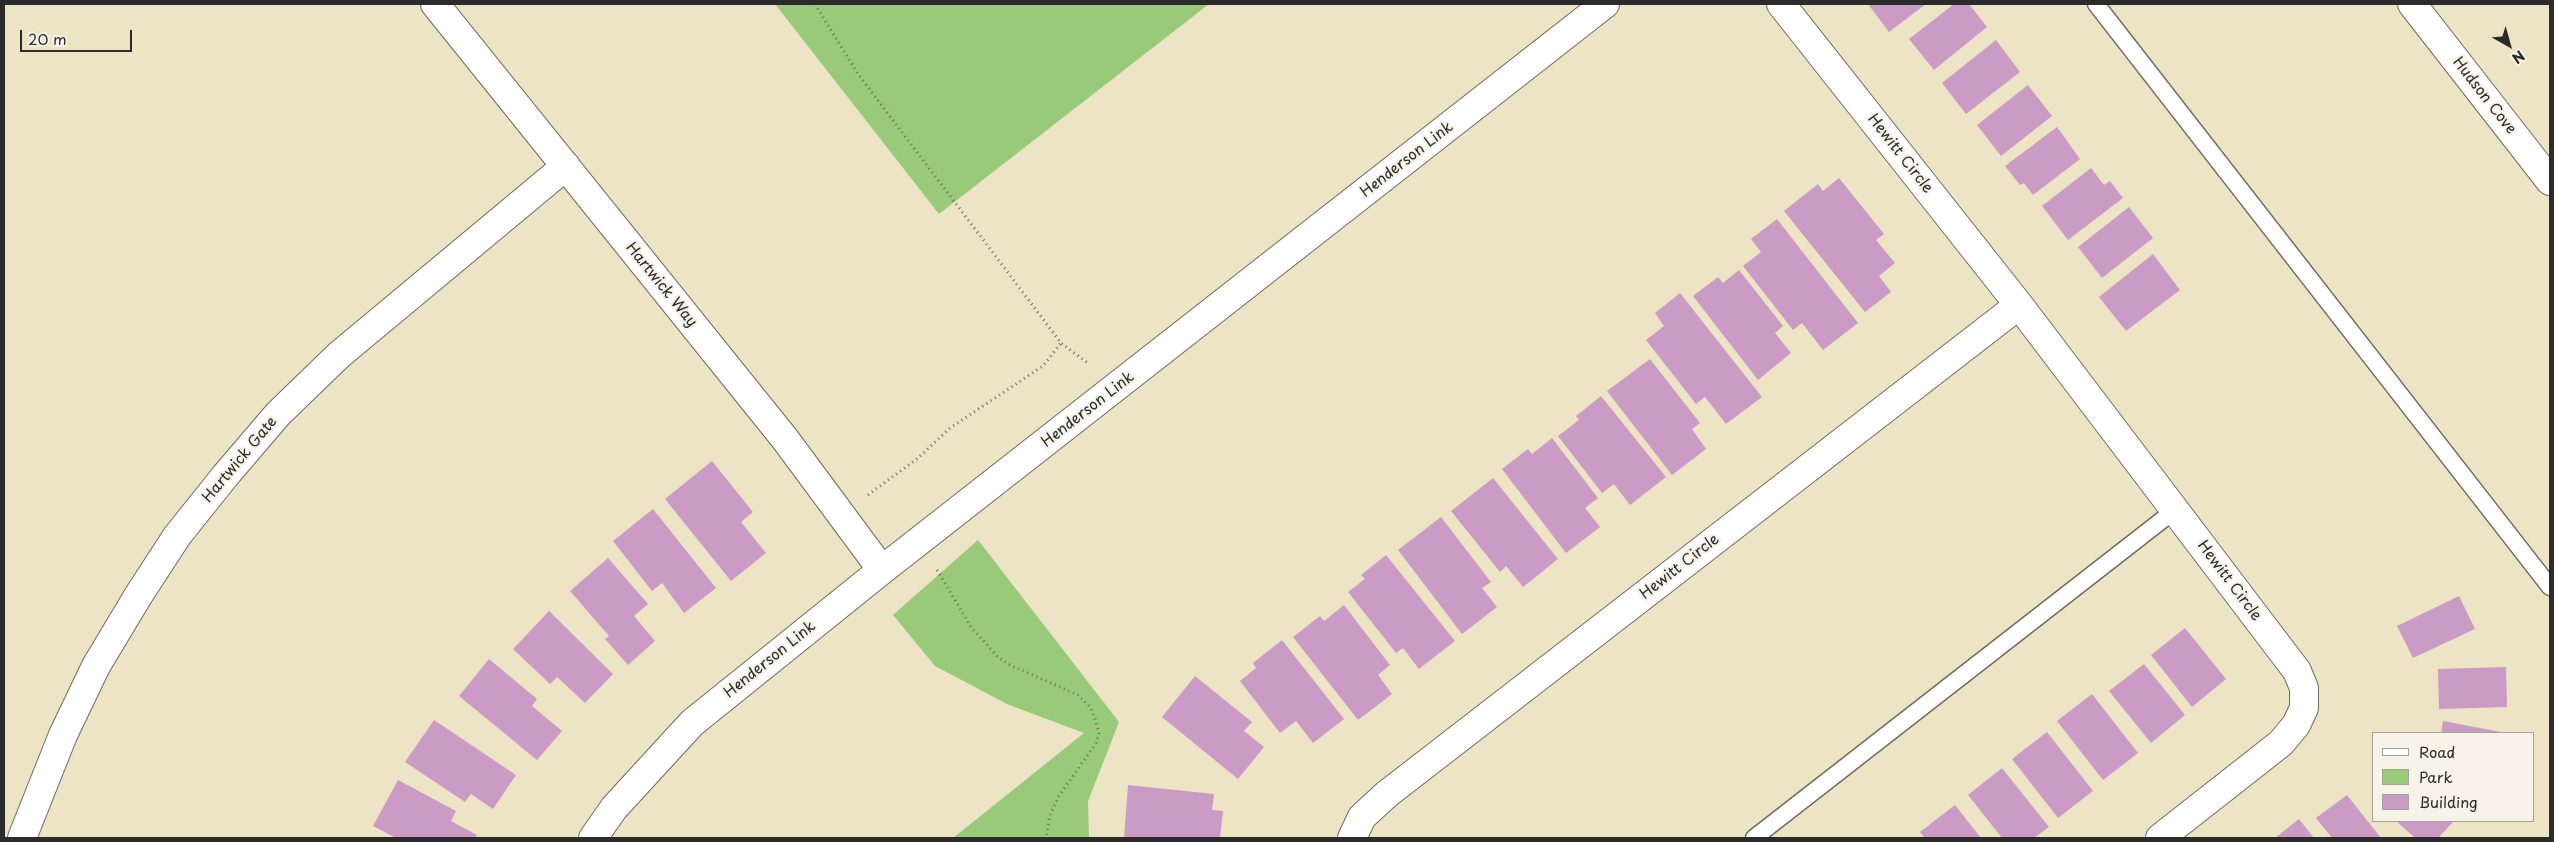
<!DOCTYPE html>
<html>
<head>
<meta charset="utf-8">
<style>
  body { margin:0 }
  #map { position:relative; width:2554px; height:842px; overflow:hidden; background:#ede3c5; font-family:"Playpen Sans",sans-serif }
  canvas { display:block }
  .frame { position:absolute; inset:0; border:5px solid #2b2b2b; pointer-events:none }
  .legend { position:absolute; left:2372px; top:732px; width:162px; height:90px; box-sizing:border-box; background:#f7f3e8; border:1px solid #a5a39c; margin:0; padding:6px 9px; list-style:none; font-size:15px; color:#2b2b2b }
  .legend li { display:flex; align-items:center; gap:10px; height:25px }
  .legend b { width:25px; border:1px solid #a5a39c }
  .north { position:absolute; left:2484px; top:20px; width:50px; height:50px; -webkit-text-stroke:4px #f7f3e8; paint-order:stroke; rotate:142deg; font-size:14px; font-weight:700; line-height:20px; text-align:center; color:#2b2b2b }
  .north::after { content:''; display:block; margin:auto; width:18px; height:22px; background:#2b2b2b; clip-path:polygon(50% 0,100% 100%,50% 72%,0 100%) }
  .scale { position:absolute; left:20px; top:30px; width:112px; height:22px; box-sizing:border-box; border:2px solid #2b2b2b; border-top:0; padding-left:6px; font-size:15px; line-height:18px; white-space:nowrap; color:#2b2b2b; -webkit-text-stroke:4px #f7f3e8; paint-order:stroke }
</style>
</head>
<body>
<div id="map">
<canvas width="2554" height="842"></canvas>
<div class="frame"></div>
<ul class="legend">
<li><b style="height:6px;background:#fff"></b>Road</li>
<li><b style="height:14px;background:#98ca7a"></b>Park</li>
<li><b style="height:14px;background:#ca9cc5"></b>Building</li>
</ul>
<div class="north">N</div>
<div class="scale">20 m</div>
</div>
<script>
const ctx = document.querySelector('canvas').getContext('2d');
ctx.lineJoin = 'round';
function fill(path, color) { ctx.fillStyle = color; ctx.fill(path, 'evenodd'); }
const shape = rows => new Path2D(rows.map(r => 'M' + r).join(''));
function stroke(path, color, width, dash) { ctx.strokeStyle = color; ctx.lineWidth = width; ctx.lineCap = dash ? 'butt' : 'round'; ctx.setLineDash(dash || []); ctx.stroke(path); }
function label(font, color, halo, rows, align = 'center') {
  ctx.font = font + ' "Playpen Sans",sans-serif'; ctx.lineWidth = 4.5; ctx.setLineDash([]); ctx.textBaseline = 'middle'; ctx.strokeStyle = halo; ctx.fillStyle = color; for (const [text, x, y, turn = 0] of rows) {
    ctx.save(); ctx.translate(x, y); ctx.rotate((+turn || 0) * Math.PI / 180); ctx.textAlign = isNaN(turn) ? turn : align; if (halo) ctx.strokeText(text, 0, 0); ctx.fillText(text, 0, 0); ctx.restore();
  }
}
fill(shape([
  [775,4,1209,4,939,214],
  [978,540,1119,722,1088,801,1089,838,953,838,1084,733,1007,704,935,666,893,615]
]), '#98ca7a');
fill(shape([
  [1868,4,1926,4,1889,32],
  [1954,4,1969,4,1987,27,1934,70,1909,39],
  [1996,40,2020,72,1966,114,1942,83],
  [2028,85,2052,116,2001,156,1977,125],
  [2057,127,2080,159,2033,195,2024,183,2020,185,2005,166],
  [2091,168,2104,185,2110,181,2123,198,2068,240,2042,206],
  [1839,178,1884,234,1876,240,1895,263,1879,276,1891,292,1865,312,1784,211,1818,184,1823,191],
  [2129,207,2153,238,2102,278,2078,247],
  [1777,219,1858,323,1823,350,1802,323,1793,330,1743,266,1761,252,1751,239],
  [2153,254,2180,290,2126,331,2099,297],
  [1739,270,1783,326,1775,333,1791,353,1758,380,1693,296,1718,277,1723,283],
  [1680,293,1762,397,1726,424,1705,397,1696,404,1646,340,1664,326,1655,313],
  [1650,359,1700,423,1692,429,1706,449,1672,475,1607,391],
  [1601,396,1666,477,1630,505,1614,484,1602,493,1558,436,1579,420,1576,416],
  [1552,438,1598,498,1585,508,1600,527,1566,553,1502,469,1528,449,1532,454],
  [712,461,753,512,741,522,766,553,731,581,665,499],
  [1493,478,1558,559,1523,587,1506,566,1500,572,1451,511],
  [653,509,716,588,684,613,662,583,652,591,613,541],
  [1441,517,1491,582,1482,588,1497,607,1462,634,1398,550],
  [1386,555,1455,641,1419,669,1403,648,1396,653,1348,592,1365,579,1361,575],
  [608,558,648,604,634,616,655,641,628,665,605,639,609,636,570,591],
  [2459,596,2475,629,2413,658,2397,626],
  [1344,605,1390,665,1378,675,1392,694,1358,720,1293,637,1320,616,1324,621],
  [549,611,613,674,585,703,557,677,550,684,513,649],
  [2185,628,2226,679,2192,707,2151,655],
  [1282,640,1344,719,1313,743,1296,721,1280,733,1240,681,1256,668,1253,663],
  [489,659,537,699,532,706,562,731,537,760,459,696],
  [2144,664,2185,715,2151,743,2109,691],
  [2506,667,2507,707,2439,709,2438,669],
  [1195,676,1252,722,1244,731,1264,747,1238,779,1162,717],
  [2092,694,2138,753,2103,780,2057,721],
  [434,720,516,775,493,809,471,794,465,802,405,762],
  [2443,721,2501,732,2501,733,2441,733],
  [2047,732,2093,791,2058,818,2012,759],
  [2002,768,2049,827,2034,838,2002,838,1968,795],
  [398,780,456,811,451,821,477,835,476,838,396,838,373,826],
  [1128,785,1214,794,1212,810,1223,811,1220,838,1124,838],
  [2347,795,2381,838,2332,838,2316,818],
  [1955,805,1981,838,1925,838,1920,832],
  [2299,819,2314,838,2275,838],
  [2396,821,2454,821,2438,838,2415,838]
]), '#ca9cc5');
const service = shape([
  [2096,4,2550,587],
  [1754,838,2175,510]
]);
const minor = shape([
  [435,4,785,439,882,570],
  [1781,4,2019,305,2297,671,2304,688,2304,708,2296,725,2281,743,2160,838],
  [2412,4,2550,181],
  [22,838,63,735,96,666,138,596,177,536,225,476,278,414,339,355,566,166],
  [593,838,614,808,692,723,882,570,1605,4],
  [1352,838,1362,817,1387,794,2019,305]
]);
stroke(service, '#6f6b61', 19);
stroke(minor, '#6f6b61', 30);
stroke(shape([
  [815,4,858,74,1061,343,1089,364],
  [868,495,918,458,950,428,1043,366,1061,343],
  [937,570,971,627,997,656,1010,665,1078,695,1090,707,1095,719,1099,733,1096,743,1059,796,1050,815,1046,838]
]), '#6f6b61', 3, [1, 4]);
stroke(service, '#fff', 16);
stroke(minor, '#fff', 28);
label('15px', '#2b2b2b', '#f7f3e8', [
  ["Hudson Cove",2484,96,52],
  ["Hewitt Circle",1900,154,52],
  ["Henderson Link",1407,160,-38],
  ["Hartwick Way",661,285,51],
  ["Henderson Link",1088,410,-38],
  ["Hartwick Gate",240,460,-50],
  ["Hewitt Circle",1680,567,-38],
  ["Hewitt Circle",2229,581,53],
  ["Henderson Link",770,660,-39]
]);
</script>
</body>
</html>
